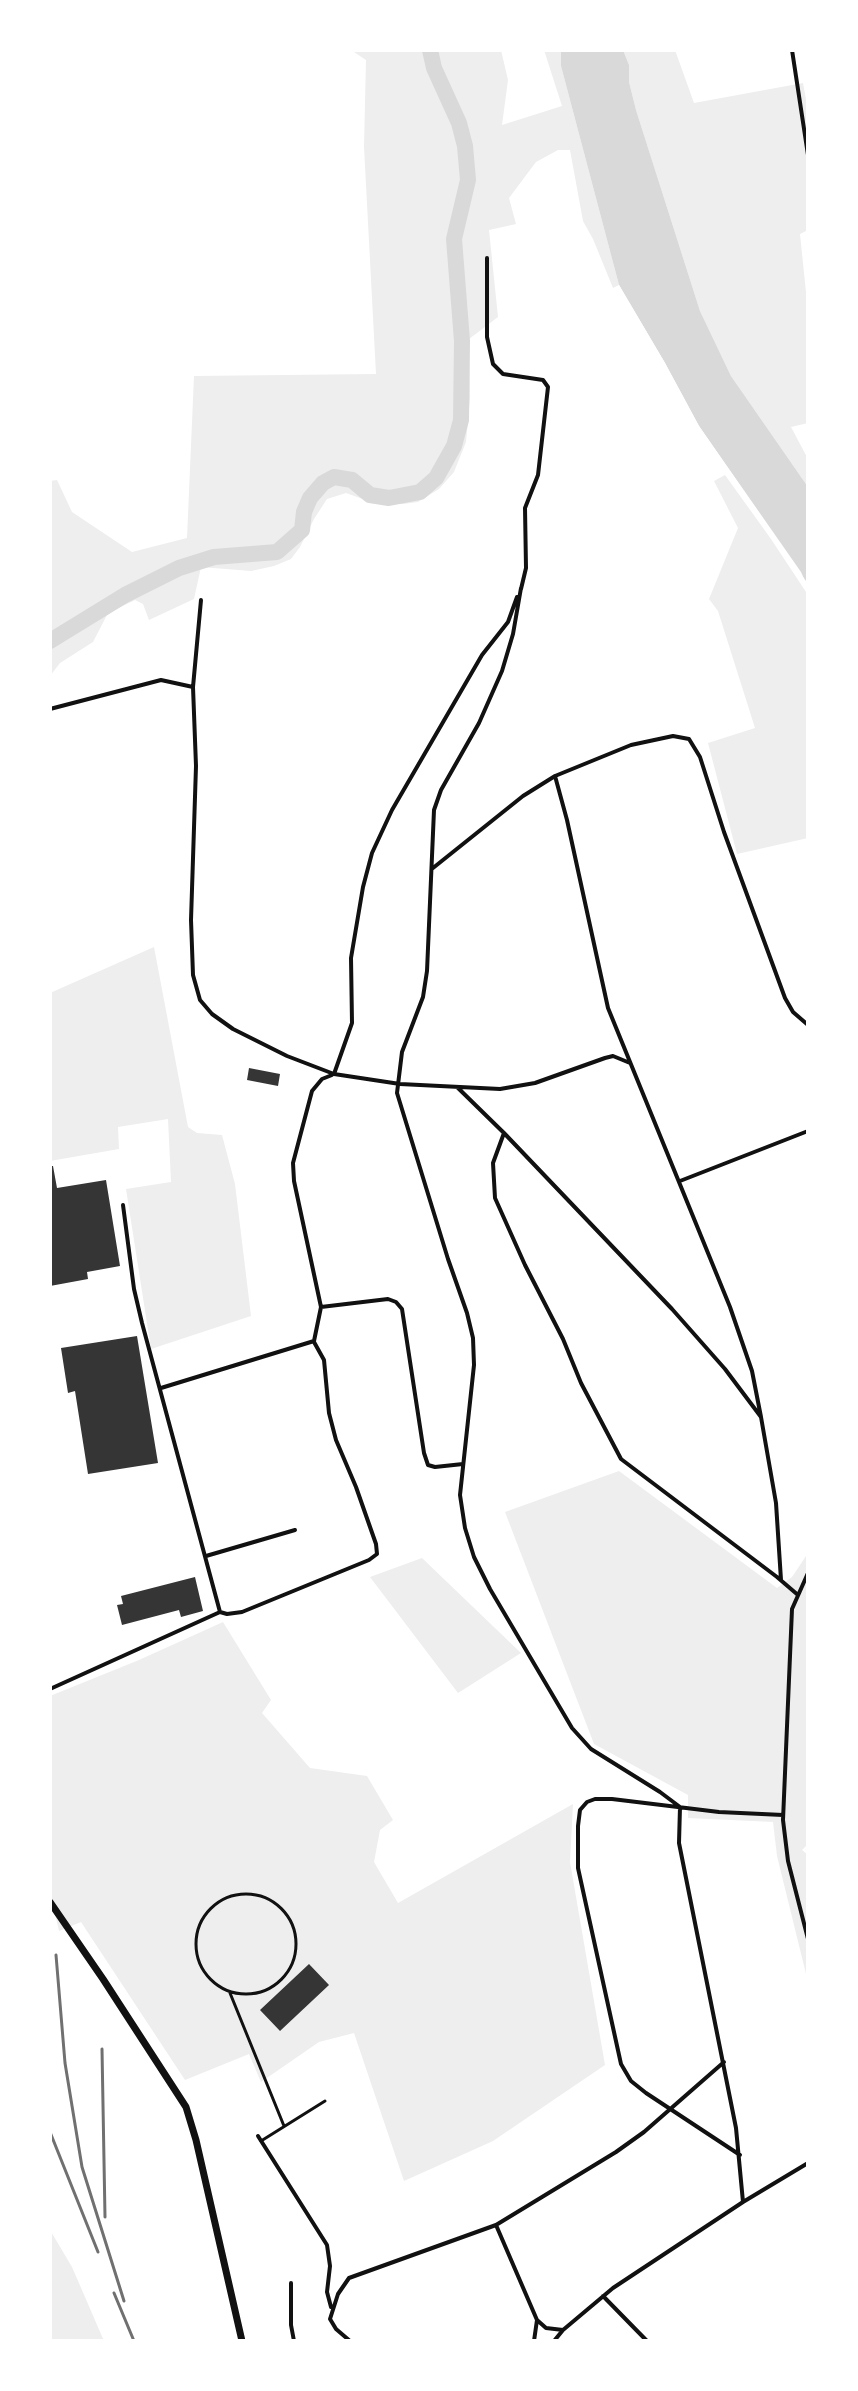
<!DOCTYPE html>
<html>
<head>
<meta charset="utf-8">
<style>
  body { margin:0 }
  #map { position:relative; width:858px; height:2391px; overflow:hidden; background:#fff; font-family:"Golos Text",sans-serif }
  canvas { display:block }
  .frame { position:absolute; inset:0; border:52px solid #fff; pointer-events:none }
</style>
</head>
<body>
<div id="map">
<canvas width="858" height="2391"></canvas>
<div class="frame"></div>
</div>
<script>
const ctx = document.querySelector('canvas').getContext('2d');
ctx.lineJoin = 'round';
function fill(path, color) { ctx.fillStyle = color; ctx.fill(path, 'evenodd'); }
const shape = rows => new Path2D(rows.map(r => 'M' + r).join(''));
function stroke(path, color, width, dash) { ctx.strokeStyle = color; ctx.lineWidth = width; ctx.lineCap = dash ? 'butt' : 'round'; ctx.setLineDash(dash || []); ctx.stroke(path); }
fill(shape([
  [351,50,501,50,508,80,502,125,562,106,544,50,561,50,561,66,619,285,613,288,593,239,583,221,570,150,558,150,536,162,509,198,516,224,489,230,498,317,469,339,470,398,466,442,454,472,439,489,418,502,403,504,371,502,346,493,327,499,314,519,300,547,291,559,274,566,251,571,201,567,194,599,149,620,143,604,135,600,108,613,93,642,60,663,50,676,50,481,57,480,72,512,132,552,187,538,194,376,376,374,364,147,366,60],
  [623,50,675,50,694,103,803,83,808,110,808,230,800,234,808,312,808,423,791,427,808,459,808,487,731,376,700,311,636,110,629,82,629,65],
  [725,475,771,539,808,595,808,838,737,854,708,743,755,728,718,611,709,599,738,528,714,481],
  [154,947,188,1127,197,1133,222,1135,235,1184,251,1316,151,1349,126,1189,171,1182,168,1119,118,1127,119,1149,50,1161,50,993],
  [619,1471,777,1588,792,1577,808,1553,808,1844,802,1850,808,1855,808,1982,777,1856,773,1822,688,1818,688,1795,594,1744,505,1512],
  [422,1558,521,1653,458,1693,370,1577],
  [223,1622,271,1700,262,1713,310,1768,367,1776,393,1820,380,1830,374,1862,398,1903,573,1804,570,1862,605,2065,493,2141,404,2181,354,2033,319,2042,261,2082,249,2054,185,2080,81,1922,59,1931,50,1892,50,1696,139,1660],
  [50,2230,72,2267,104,2341,50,2341]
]), '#eee');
fill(shape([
  [561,50,623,50,629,65,629,82,636,110,700,311,731,376,808,487,808,584,699,426,665,363,619,285,561,66]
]), '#d9d9d9');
fill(shape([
  [619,285,665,363,699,426,801,572,808,588,805,586,696,429,662,365,616,287]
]), '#fff');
stroke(shape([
  [50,641,125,595,179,568,214,557,277,552,302,530,304,512,310,498,323,483,334,477,352,480,370,495,389,498,420,492,436,478,454,446,461,420,462,341,454,239,468,180,465,146,459,123,434,68,430,50]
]), '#d9d9d9', 16);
fill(shape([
  [249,1068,280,1074,278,1086,247,1080],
  [50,1166,53,1166,57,1188,106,1180,120,1266,87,1272,88,1279,50,1286],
  [137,1336,158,1463,88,1474,75,1391,68,1393,61,1348],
  [195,1577,203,1611,181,1617,179,1610,122,1625,117,1605,123,1604,121,1596],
  [309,1964,329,1985,280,2031,260,2010]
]), '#353535');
stroke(shape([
  '196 1944a50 50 0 1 1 100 0a50 50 0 1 1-100 0Z',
  [230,1993,284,2126],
  [261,2141,325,2101]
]), '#111', 3);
stroke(shape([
  [792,50,808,155],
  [487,258,487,337,493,364,503,374,543,380,548,387,538,475,525,508,526,568,521,589],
  [521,588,513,634,502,671,479,723,441,790,434,810,427,971,423,997,402,1052,397,1093,448,1259,467,1313,473,1338,474,1365,460,1495,465,1528,474,1557,490,1589,572,1728,591,1749,660,1792,680,1807,679,1843,736,2128,743,2202],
  [201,600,193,687,196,766,191,920,193,975,200,1000,212,1014,233,1029,287,1056,334,1074,400,1084,500,1089,535,1083,605,1058,613,1056,630,1063],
  [50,709,161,680,193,687],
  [555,776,567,820,608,1008,730,1307,752,1371,761,1417],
  [433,868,523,796,555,776,631,745,673,736,689,739,700,757,724,832,785,998,793,1012,808,1025],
  [334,1074,352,1023,351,958,363,887,372,853,392,810,482,655,508,622,517,597],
  [457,1087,504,1133,493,1163,495,1198,525,1265,563,1339,581,1383,621,1459,777,1577,798,1595],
  [504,1133,672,1309,725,1369,761,1417,776,1503,781,1580],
  [680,1181,808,1131],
  [321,1307,388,1299,396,1302,402,1309,424,1453,428,1465,435,1467,463,1464],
  [161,1388,314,1341,321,1307,294,1181,293,1163,312,1091,322,1079,332,1075],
  [206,1556,295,1530],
  [808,1573,792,1609,783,1820,788,1861,808,1939],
  [220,1612,227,1614,242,1612,369,1560,377,1554,376,1544,356,1487,336,1440,329,1413,324,1360,314,1342],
  [50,1689,220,1612,142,1323,134,1289,123,1205],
  [258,2136,327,2245,330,2266,327,2292,331,2307],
  [740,2155,646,2093,631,2081,621,2064,578,1868,578,1826,580,1810,587,1802,595,1799,612,1799,719,1812,783,1815],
  [496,2225,537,2320,546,2328,563,2330],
  [291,2283,291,2325,294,2341],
  [603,2296,647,2341],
  [350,2341,336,2329,330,2319,338,2294,349,2278,496,2225,616,2152,644,2132,724,2062],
  [534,2341,537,2320],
  [554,2341,563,2330,613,2288,743,2202,808,2163]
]), '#111', 4);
stroke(shape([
  [50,1902,103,1979,186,2107,196,2140,242,2341]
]), '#111', 7);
stroke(shape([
  [56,1955,65,2063,82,2167,124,2301],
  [102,2049,105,2217],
  [50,2132,98,2252],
  [114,2293,134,2341]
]), '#707070', 3);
</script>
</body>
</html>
